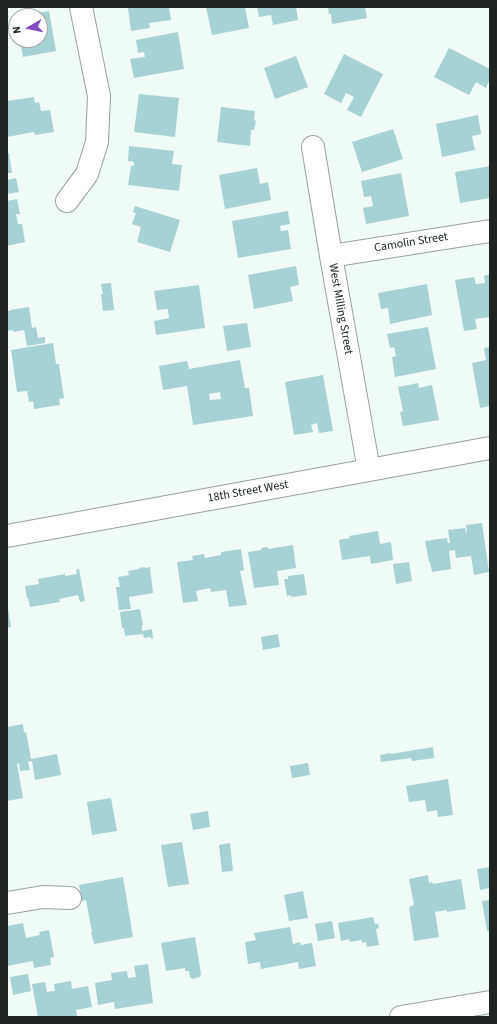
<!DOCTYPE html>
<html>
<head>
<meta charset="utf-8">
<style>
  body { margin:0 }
  #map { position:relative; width:497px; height:1024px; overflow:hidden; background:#f0faf7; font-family:"Source Sans 3",sans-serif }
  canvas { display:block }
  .frame { position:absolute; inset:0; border:8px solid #202423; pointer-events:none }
  .north { position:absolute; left:8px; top:8px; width:40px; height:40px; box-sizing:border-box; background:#fff; border:1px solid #a6a7a7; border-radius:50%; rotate:261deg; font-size:11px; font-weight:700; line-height:16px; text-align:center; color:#202423 }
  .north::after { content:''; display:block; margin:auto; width:14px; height:18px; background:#844ac0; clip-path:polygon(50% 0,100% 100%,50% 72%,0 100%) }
</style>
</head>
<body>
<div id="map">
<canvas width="497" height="1024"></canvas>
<div class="frame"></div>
<div class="north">N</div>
</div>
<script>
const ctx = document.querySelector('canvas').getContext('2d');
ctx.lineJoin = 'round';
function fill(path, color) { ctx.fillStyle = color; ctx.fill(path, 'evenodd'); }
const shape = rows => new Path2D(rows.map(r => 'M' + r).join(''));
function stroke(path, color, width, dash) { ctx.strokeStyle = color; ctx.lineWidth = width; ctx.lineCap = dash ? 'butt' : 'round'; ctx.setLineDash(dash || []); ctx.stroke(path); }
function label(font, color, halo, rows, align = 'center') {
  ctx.font = font + ' "Source Sans 3",sans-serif'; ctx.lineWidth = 3; ctx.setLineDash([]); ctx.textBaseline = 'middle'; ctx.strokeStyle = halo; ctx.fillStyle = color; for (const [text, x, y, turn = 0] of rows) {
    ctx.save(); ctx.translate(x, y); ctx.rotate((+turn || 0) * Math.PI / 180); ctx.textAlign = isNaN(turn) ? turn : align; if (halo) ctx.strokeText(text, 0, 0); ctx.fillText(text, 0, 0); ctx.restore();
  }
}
fill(shape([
  [130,7,169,7,171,20,149,23,150,28,131,31,128,8],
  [206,7,245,7,249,28,212,35],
  [257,7,296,7,298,20,273,25,271,15,259,17],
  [328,7,365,7,367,18,332,24,331,14,329,14],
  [49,11,56,51,23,57,20,40,40,40,40,16,32,16,32,14],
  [178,32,184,69,134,78,130,59,145,57,144,52,138,53,136,40],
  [449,48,490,69,490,79,486,88,476,82,469,95,434,77],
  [344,54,383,74,361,117,347,110,354,97,346,93,341,103,324,94],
  [296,56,308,87,275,99,264,68],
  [139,94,179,98,175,137,134,132],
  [34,97,35,103,39,102,41,111,50,110,54,132,35,135,34,132,7,137,7,101],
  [221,107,255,111,254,120,256,121,254,130,251,130,250,146,217,142],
  [478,115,481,134,472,136,475,150,442,157,436,124],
  [393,129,403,159,362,172,352,142],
  [129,146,174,151,172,164,182,165,179,191,128,185,131,166,134,166,134,162,128,161],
  [9,153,12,173,7,173,7,154],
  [490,166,490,198,460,203,455,172],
  [257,168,260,184,268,182,271,200,225,209,219,175],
  [401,173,409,216,366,224,363,208,373,206,371,196,364,197,361,181],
  [16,178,19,192,7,194,7,180],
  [17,199,20,214,16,214,18,224,22,224,25,242,7,246,7,201],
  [135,206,180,220,170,252,137,242,141,227,132,224,136,213,133,212],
  [288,211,290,224,280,226,281,231,288,230,291,249,238,258,232,221],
  [296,266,299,285,290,287,293,301,254,309,248,275],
  [490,274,490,317,475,319,477,329,464,331,455,280,474,277,476,284,485,283,484,276],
  [111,283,114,310,103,311,101,294,103,294,101,284],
  [427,284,432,315,390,324,388,308,381,309,378,293],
  [199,285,205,328,156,335,154,321,169,318,168,309,157,310,154,291],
  [29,307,32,328,36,327,38,338,45,337,45,343,27,346,24,330,13,332,13,330,7,331,7,311,10,311,10,310],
  [247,323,251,347,227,351,223,326],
  [428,327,436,369,395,377,392,357,396,356,394,347,390,348,387,334],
  [53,343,56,364,59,364,64,398,59,399,60,405,34,409,33,401,29,402,27,391,17,392,11,350],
  [490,347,490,406,480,408,472,363,486,360,484,348],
  [240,360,245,388,249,388,253,416,193,425,187,386,163,390,159,366,187,361,189,369],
  [220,392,221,399,210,400,209,394],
  [323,375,333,431,319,433,317,423,311,425,313,432,294,435,285,382],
  [418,383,419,388,432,385,439,420,403,426,400,412,403,411,398,387],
  [482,523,489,572,474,575,471,556,456,558,455,550,449,551,451,569,432,572,430,562,429,562,425,541,447,538,448,543,450,543,448,530,465,528,466,533,467,532,466,525],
  [378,531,380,544,391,542,393,560,371,564,370,556,342,560,339,540,350,538,349,536],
  [293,545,296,568,277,571,279,585,254,588,248,552,261,550,261,548,268,547,268,549],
  [241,549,244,570,240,571,247,605,229,607,226,590,211,592,210,588,196,591,198,601,183,603,177,562,193,560,192,556,204,554,205,558,221,555,221,552],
  [409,562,412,581,396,584,393,564],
  [145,567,145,568,150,567,153,593,129,597,131,609,119,610,116,587,120,587,118,577,129,575,128,571,139,569,139,568],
  [79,569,85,601,80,602,78,595,59,599,60,602,30,607,28,598,27,598,25,586,39,584,38,579,65,574,65,576,77,574,76,570],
  [304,574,307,595,291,597,291,595,287,596,284,579,288,579,288,576],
  [7,608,8,608,11,627,7,628],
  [140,609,143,625,142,625,142,631,152,629,153,639,151,639,151,637,144,638,143,634,125,636,124,628,122,628,120,612],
  [278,634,280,647,263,650,261,637],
  [23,724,24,733,26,732,31,759,57,754,61,775,35,780,32,761,28,762,30,770,20,771,19,763,17,764,23,798,7,801,7,727],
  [433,747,434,758,412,761,411,758,381,762,380,755,391,753,391,754],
  [308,763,310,775,292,778,290,766],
  [448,779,452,808,453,815,438,817,437,810,427,812,425,800,409,802,406,786],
  [111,798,117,831,92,835,87,802],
  [208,811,210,827,193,830,190,814],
  [182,842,189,884,168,887,161,845],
  [230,843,233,871,222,872,219,845],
  [490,867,490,888,480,890,477,869],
  [428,875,429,883,432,882,433,884,461,879,466,909,447,912,447,910,435,912,439,937,414,941,409,907,414,905,409,879],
  [123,877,133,937,94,944,91,932,92,932,86,900,82,901,79,885],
  [303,891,308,918,289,921,284,895],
  [490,900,490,931,487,931,482,901],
  [373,917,375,924,378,924,379,928,376,929,379,945,367,947,366,942,362,943,362,940,350,942,349,939,341,941,338,923],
  [332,921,335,938,318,941,315,924],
  [23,923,26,938,40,935,39,932,49,930,54,957,50,958,51,965,34,968,33,961,7,966,7,926],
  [290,927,293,944,300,942,301,945,312,943,316,966,299,969,298,962,261,969,260,962,248,964,245,942,256,940,254,933],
  [195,937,201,974,200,977,192,979,190,977,189,971,185,971,185,968,166,971,161,943],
  [148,964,153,1003,115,1009,114,1002,98,1005,95,983,112,980,111,973,127,971,128,978,136,977,134,966],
  [28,974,31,991,13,995,10,977],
  [71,981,72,989,88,986,92,1007,76,1010,77,1016,38,1017,32,984,45,982,47,992,55,991,54,984]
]), '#a7d2d3');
const minor = shape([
  [313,147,331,256,369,470],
  [67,201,87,174,97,142,99,96,81,7],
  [331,256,490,231],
  [7,536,490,448],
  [7,903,43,897,70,898]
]);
const major = shape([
  [401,1017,490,1002]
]);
stroke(minor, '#97a19d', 24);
stroke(major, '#97a19d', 24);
stroke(minor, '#fff', 22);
stroke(major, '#fff', 22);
label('12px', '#202423', '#fff', [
  ["Camolin Street",411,243,-9],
  ["West Milling Street",340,309,80],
  ["18th Street West",248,492,-10]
]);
</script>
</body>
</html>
